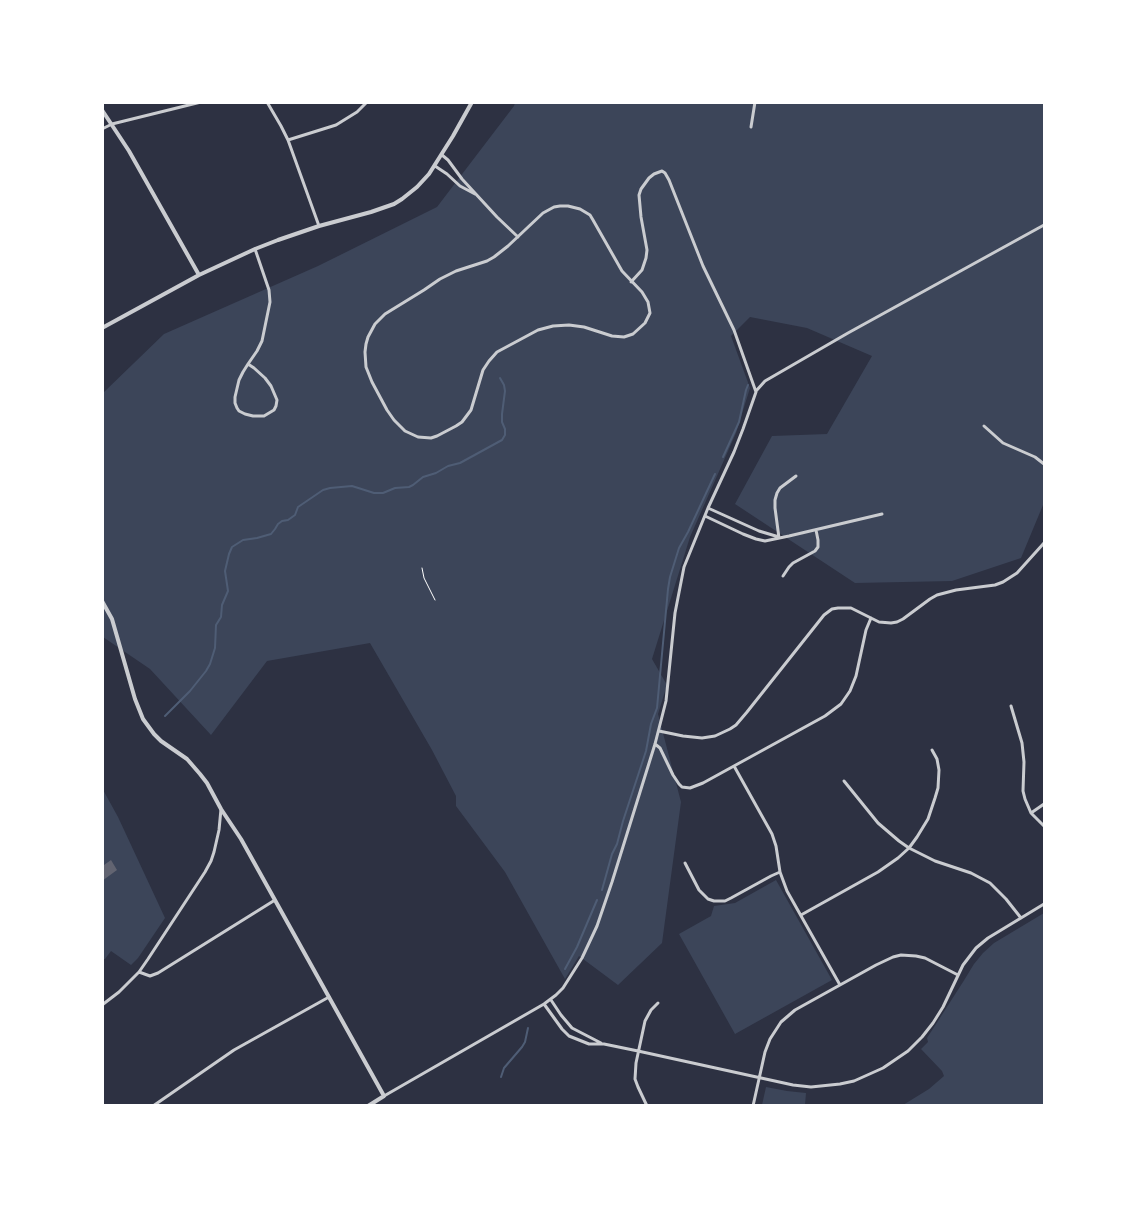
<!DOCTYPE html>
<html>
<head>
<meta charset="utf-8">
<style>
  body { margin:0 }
  #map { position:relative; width:1147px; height:1208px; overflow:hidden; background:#2d3142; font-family:"IBM Plex Serif",serif }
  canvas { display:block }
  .frame { position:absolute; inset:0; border:104px solid #fff; pointer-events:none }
</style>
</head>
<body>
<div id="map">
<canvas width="1147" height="1208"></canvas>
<div class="frame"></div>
</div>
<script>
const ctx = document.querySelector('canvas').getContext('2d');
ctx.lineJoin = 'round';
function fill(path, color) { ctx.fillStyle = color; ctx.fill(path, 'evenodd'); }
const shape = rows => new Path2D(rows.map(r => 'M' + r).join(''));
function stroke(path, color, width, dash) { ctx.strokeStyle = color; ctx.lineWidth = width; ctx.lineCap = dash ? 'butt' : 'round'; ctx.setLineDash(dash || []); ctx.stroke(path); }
fill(shape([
  [515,103,1044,103,1044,504,1043,505,1021,558,952,581,855,583,735,504,772,436,827,434,872,356,807,328,750,317,731,336,750,388,736,433,690,537,652,659,667,685,658,714,681,802,662,943,618,985,579,956,565,979,505,872,456,806,456,796,432,750,370,643,267,661,211,735,150,669,103,637,103,393,164,334,318,266,437,207,514,106],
  [102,788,118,817,165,918,138,958,131,965,111,951,105,959,103,959],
  [776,880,832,980,735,1034,679,934,711,916,714,906,735,903],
  [1044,913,1044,1105,903,1105,929,1089,944,1076,942,1071,921,1049,928,1042,927,1038,963,982,974,964,983,953,994,943],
  [766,1087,787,1091,806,1093,805,1105,762,1105]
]), '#3c4559');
stroke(shape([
  [723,457,739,422,746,390,748,385],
  [165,716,190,691,206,671,210,664,215,648,216,625,221,617,222,605,228,591,225,571,229,554,232,547,243,540,257,538,271,534,275,529,278,524,282,521,288,520,295,515,298,507,323,490,330,488,352,486,374,493,383,493,395,488,409,487,413,485,423,477,436,473,448,466,460,463,502,440,505,435,505,429,502,422,502,414,505,391,504,385,500,378],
  [602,890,612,854,617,844,623,821,646,751,651,724,657,708,668,589,670,577,679,548,688,532,715,474],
  [565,969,577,947,597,900],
  [501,1077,504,1068,522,1047,525,1042,528,1028]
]), '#4f5d75', 2);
fill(shape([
  [111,860,117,870,102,881,102,863,104,865]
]), '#626471');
stroke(shape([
  [422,568,424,578,435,600]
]), '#fff', 1);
stroke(shape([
  [267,102,281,126,288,140,319,226],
  [751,127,755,102],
  [102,129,112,124,201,102],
  [288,140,336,125,357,112,367,102],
  [442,155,448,160,462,179,497,217,518,237],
  [435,166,447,174,460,186,475,194],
  [560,206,568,206,580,209,590,215,593,220,622,271,642,292,648,302,650,313,645,323,633,334,624,337,612,336,584,327,569,325,553,326,538,330,497,352,489,361,483,370,471,410,462,422,456,426,437,436,431,438,418,437,405,431,394,420,387,410,372,382,366,367,365,352,366,344,368,337,375,324,385,314,424,290,440,279,456,271,487,261,494,257,508,246,543,213,554,207,560,206],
  [248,364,254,368,265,378,271,386,277,400,276,406,274,410,264,416,253,416,245,414,239,411,237,408,235,403,235,397,239,380,243,372,248,364,257,351,262,341,270,302,269,290,255,249],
  [756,391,765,381,848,333,1044,225],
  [984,426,1003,443,1035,457,1044,464],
  [708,508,759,531,779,537],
  [705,516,743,534,756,539,765,541,789,536,882,514],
  [779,538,775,508,775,500,777,493,780,488,796,476],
  [783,576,789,567,793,563,815,551,818,547,818,540,816,530],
  [1011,706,1022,743,1024,762,1023,791,1025,799,1031,813,1044,826],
  [659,731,683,736,702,738,715,736,730,729,736,725,747,712,824,615,832,609,838,608,851,608,879,622,891,623,897,622,903,619,930,599,937,595,956,590,995,585,1003,582,1017,573,1044,543],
  [655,744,660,748,673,775,679,784,682,787,690,788,703,783,825,716,841,704,850,691,856,676,866,630,871,618],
  [734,766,772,834,776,846,780,872,787,891,840,985],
  [844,781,878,823,899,841,909,848,935,861,971,873,990,883,1006,899,1021,918],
  [1031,813,1044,804],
  [685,863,699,890,708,899,714,901,725,901,731,898,771,876,780,872],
  [801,915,878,872,898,858,909,848,917,837,928,819,935,798,938,788,939,770,937,759,932,750],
  [139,972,150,976,158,973,275,900],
  [551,1000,561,1015,572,1028,601,1043],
  [544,1004,562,1029,569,1036,589,1044,604,1044,638,1051,793,1085,811,1087,840,1084,854,1081,883,1068,908,1051,922,1037,933,1023,943,1007,963,965,976,948,988,938,1044,904],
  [102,1005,119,992,139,972,148,959,205,872,211,861,214,852,219,830,221,809],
  [384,1096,544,1004,556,995,563,988,582,958,597,926,612,882,655,744,666,701,675,613,684,567,708,508,734,452,743,429,756,392,734,330,703,266,669,180,665,173,662,171,654,174,649,178,641,189,639,195,641,217,647,250,646,258,642,270,631,282],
  [153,1106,234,1050,329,997],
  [647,1106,638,1087,635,1079,636,1063,645,1021,651,1010,658,1003],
  [753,1106,765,1052,770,1039,781,1022,795,1010,876,965,893,957,901,955,916,956,925,958,958,975]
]), '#caccd0', 3);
stroke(shape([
  [102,110,129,151,199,275],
  [102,328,199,275,255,249,278,240,319,226,371,212,394,204,402,199,417,187,429,174,453,136,472,102],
  [102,601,112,619,135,699,143,719,154,734,161,741,187,759,200,774,207,783,221,809,241,839,384,1096,368,1106]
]), '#caccd0', 4);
</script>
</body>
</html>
